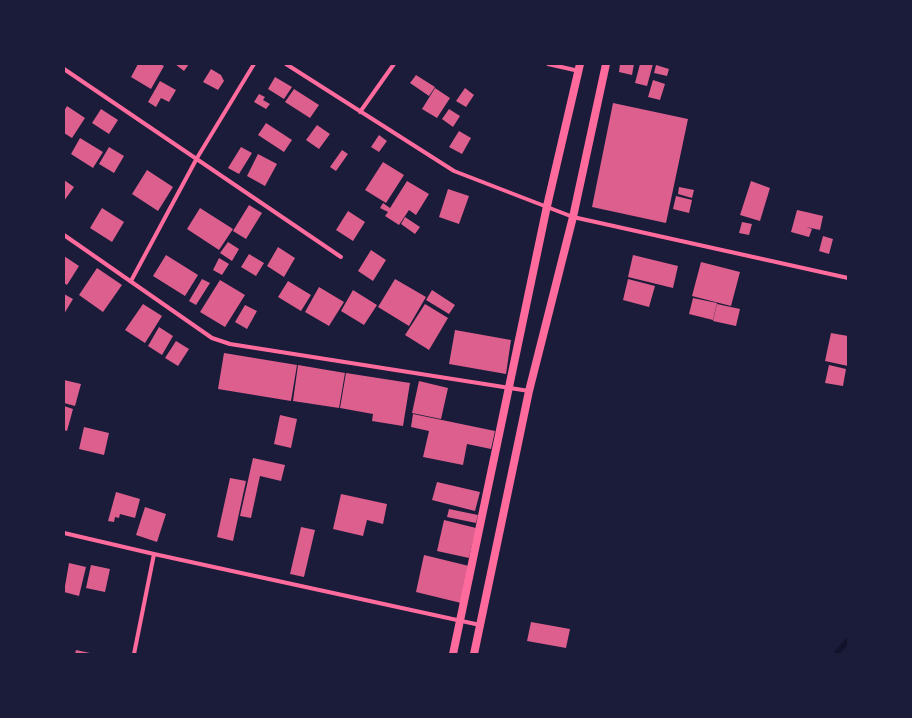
<!DOCTYPE html>
<html>
<head>
<meta charset="utf-8">
<style>
  body { margin:0 }
  #map { position:relative; width:912px; height:718px; overflow:hidden; background:#1b1b3a; font-family:Poppins,sans-serif }
  canvas { display:block }
  .frame { position:absolute; inset:0; border:65px solid #1b1b3a; pointer-events:none }
</style>
</head>
<body>
<div id="map">
<canvas width="912" height="718"></canvas>
<div class="frame"></div>
</div>
<script>
const ctx = document.querySelector('canvas').getContext('2d');
ctx.lineJoin = 'round';
const shape = rows => new Path2D(rows.map(r => 'M' + r).join(''));
function stroke(path, color, width, dash) { ctx.strokeStyle = color; ctx.lineWidth = width; ctx.lineCap = dash ? 'butt' : 'round'; ctx.setLineDash(dash || []); ctx.stroke(path); }
function fill(path, color) { ctx.fillStyle = color; ctx.fill(path, 'evenodd'); }
stroke(shape([
  [836,654,848,640]
]), '#12122b', 5);
fill(shape([
  [138,64,160,64,164,66,151,89,131,77],
  [175,64,189,64,184,71],
  [620,64,634,64,632,75,619,72],
  [640,64,653,64,647,86,635,83],
  [656,65,669,69,667,76,654,73],
  [211,69,221,75,224,81,218,90,203,82],
  [416,75,435,87,429,96,410,83],
  [275,77,292,87,284,99,268,89],
  [653,80,665,84,660,100,648,97],
  [160,81,176,90,169,102,161,98,156,107,148,102],
  [435,88,450,98,437,118,422,109],
  [465,88,474,95,466,107,456,101],
  [294,89,319,105,310,118,285,102],
  [259,94,265,97,263,100,270,104,266,109,254,102],
  [613,103,688,119,666,223,592,207],
  [67,106,85,118,72,138,64,133,64,111],
  [101,109,118,120,109,134,92,123],
  [449,109,460,116,453,127,442,119],
  [266,123,292,140,284,152,258,135],
  [317,125,330,134,319,149,306,140],
  [459,131,471,138,462,154,449,147],
  [379,135,387,141,379,152,371,147],
  [80,138,103,152,93,168,71,154],
  [109,147,124,156,114,173,99,164],
  [241,147,252,153,239,174,228,168],
  [342,150,348,154,336,171,330,167],
  [258,154,277,164,265,186,247,176],
  [383,162,404,175,386,203,365,190],
  [147,170,173,187,158,211,132,194],
  [64,180,74,187,64,201],
  [407,181,429,194,416,215,409,210,399,225,385,216,388,212,380,208,383,203,390,208],
  [751,181,770,188,760,221,740,215],
  [679,187,694,190,692,198,678,194],
  [448,189,469,196,459,224,439,217],
  [676,196,692,200,689,213,673,209],
  [249,205,262,213,246,239,233,231],
  [102,208,124,222,112,242,90,228],
  [200,208,233,229,219,250,187,229],
  [797,210,806,212,803,226,806,212,823,216,820,230,806,227,812,229,809,237,791,232],
  [348,211,365,222,353,241,336,230],
  [405,217,420,227,415,234,401,224],
  [742,222,752,224,749,235,739,233],
  [823,236,833,239,829,254,819,251],
  [228,242,239,249,232,261,220,253],
  [278,247,295,258,284,277,267,266],
  [371,250,386,260,373,281,358,271],
  [249,254,264,263,256,276,241,267],
  [166,255,198,275,185,296,153,276],
  [633,255,678,266,673,288,628,277],
  [64,256,79,266,67,285,64,283],
  [219,258,229,264,222,275,213,270],
  [701,262,740,272,731,306,692,296],
  [97,268,122,285,103,312,79,295],
  [202,279,210,283,196,305,189,301],
  [395,279,426,297,409,326,378,307],
  [628,279,655,286,649,307,623,300],
  [220,280,245,295,225,327,200,312],
  [288,281,311,295,301,311,278,297],
  [319,287,344,302,329,326,305,312],
  [353,290,377,305,364,325,341,311],
  [432,290,455,305,449,314,426,300],
  [64,294,73,299,64,314],
  [693,298,717,303,713,320,689,314],
  [143,304,162,316,145,343,125,330],
  [425,304,448,318,429,350,405,335],
  [717,304,740,309,736,326,713,321],
  [245,305,257,311,247,329,235,322],
  [159,327,173,336,162,355,148,346],
  [455,330,511,340,506,374,449,364],
  [831,333,848,336,848,366,825,361],
  [176,341,189,349,178,366,165,358],
  [224,353,297,365,291,401,218,389],
  [298,365,345,373,339,408,293,401],
  [829,365,846,369,843,386,825,383],
  [346,373,410,383,403,426,372,421,373,414,340,408],
  [64,380,81,384,75,406,64,403],
  [419,381,448,388,441,419,412,413],
  [64,406,73,409,67,431,64,430],
  [413,414,495,431,491,449,467,444,463,465,423,457,429,431,411,427],
  [280,415,297,419,291,448,274,444],
  [84,427,109,433,104,455,79,449],
  [253,458,285,465,281,481,260,476,251,518,240,516],
  [230,478,246,481,233,541,217,537],
  [437,482,480,492,475,511,432,500],
  [116,492,140,499,135,518,120,514,119,518,115,517,114,522,108,521],
  [341,494,387,504,383,524,367,520,363,536,333,529],
  [145,507,166,514,157,542,136,535],
  [449,509,478,515,476,523,447,517],
  [444,520,476,528,469,558,437,551],
  [301,527,315,530,304,577,290,574],
  [424,555,469,566,461,603,416,592],
  [69,563,86,567,79,596,64,592],
  [91,565,110,569,105,592,86,588],
  [531,622,570,629,566,648,527,641],
  [76,650,90,653,90,654,75,654]
]), '#dd5f8e');
stroke(shape([
  [286,64,454,171,573,217,848,278],
  [548,64,579,71],
  [64,69,341,257],
  [360,112,394,64],
  [64,235,212,338,230,344,529,391],
  [131,281,197,158,254,64],
  [64,533,154,554,480,625],
  [134,654,154,554]
]), '#ff6b9d', 4);
stroke(shape([
  [453,654,547,206,580,64],
  [474,654,529,391,573,217,606,64]
]), '#ff6b9d', 8);
</script>
</body>
</html>
